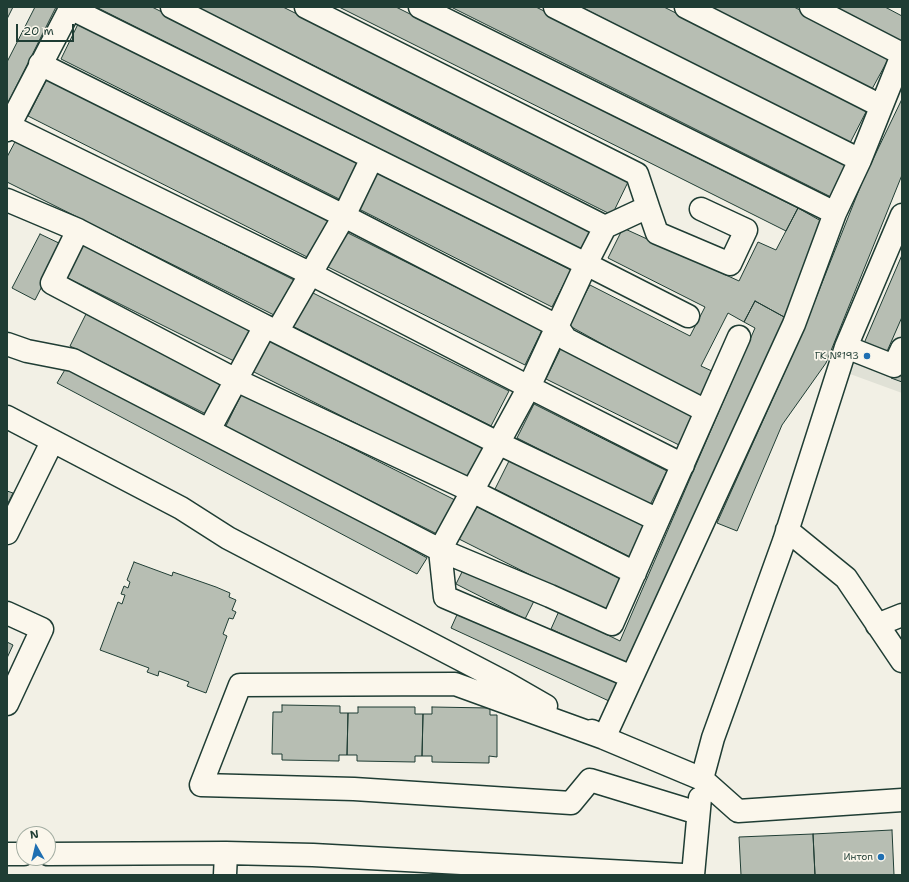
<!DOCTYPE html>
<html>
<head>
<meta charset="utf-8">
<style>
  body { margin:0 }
  #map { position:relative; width:909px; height:882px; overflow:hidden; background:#f2f0e5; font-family:"Shantell Sans",sans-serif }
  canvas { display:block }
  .frame { position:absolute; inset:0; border:8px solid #1f3d34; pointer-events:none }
  .north { position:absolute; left:16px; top:826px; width:40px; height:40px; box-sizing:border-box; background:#fbf7ec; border:1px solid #a3ada2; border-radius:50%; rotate:352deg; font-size:11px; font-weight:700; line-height:16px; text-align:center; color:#1f3d34 }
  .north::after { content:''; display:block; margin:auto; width:14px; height:18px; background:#1f6fb2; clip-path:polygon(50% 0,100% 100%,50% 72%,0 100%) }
  .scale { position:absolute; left:16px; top:24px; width:58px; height:18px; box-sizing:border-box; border:2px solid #1f3d34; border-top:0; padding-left:5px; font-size:12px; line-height:14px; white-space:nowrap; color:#1f3d34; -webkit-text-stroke:3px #fbf7ec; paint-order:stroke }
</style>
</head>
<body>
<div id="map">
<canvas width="909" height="882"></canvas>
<div class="frame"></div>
<div class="north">N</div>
<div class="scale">20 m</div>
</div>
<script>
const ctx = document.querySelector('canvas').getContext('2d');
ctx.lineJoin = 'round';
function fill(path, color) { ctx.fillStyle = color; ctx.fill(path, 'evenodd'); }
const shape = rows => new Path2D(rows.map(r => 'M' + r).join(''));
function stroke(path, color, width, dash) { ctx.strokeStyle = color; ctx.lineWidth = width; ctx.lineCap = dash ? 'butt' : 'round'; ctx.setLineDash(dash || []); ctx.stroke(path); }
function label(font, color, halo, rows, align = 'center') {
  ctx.font = font + ' "Shantell Sans",sans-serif'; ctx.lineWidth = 3.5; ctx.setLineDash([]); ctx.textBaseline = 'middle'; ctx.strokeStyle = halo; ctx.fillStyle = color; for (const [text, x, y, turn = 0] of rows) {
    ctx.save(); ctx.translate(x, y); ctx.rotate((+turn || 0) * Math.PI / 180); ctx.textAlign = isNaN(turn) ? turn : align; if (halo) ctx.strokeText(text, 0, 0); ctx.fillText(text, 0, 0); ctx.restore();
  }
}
fill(shape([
  [902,255,902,393,850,374]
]), '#e0e1d6');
const building = shape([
  [7,7,13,7,7,19,7,7],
  [35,7,56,7,7,105,7,62,35,7],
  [96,7,152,7,593,228,582,250,96,7],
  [197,7,283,7,629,180,612,215,197,7],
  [339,7,396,7,798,208,786,231,339,7],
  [451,7,536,7,850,165,833,198,451,7],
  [581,7,664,7,867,110,850,143,581,7],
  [711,7,794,7,890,56,872,89,711,7],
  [835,7,885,7,902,16,902,42,835,7],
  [79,22,363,165,345,202,61,59,79,22],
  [47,79,332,222,313,260,28,116,47,79],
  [902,99,902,175,826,363,782,425,737,531,717,523,800,338,863,180,902,99],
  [16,140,296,281,278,317,7,182,7,157,16,140],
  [375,172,571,270,552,307,357,208,375,172],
  [798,208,821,221,786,318,755,301,744,322,728,313,701,366,714,372,701,399,568,325,590,285,690,336,705,307,608,258,623,228,739,281,758,242,776,250,798,208],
  [342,230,542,330,525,365,324,265,342,230],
  [40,234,63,245,35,300,12,288,40,234],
  [80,241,253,328,236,362,62,275,80,241],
  [902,255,902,317,885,356,862,348,902,255],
  [309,291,509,391,491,426,292,326,309,291],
  [755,301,786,318,629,666,551,629,559,611,620,641,755,328,744,322,755,301],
  [86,314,222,382,206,414,70,346,86,314],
  [268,339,485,448,469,480,252,371,268,339],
  [561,348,694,415,679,445,546,379,561,348],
  [897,362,902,364,902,382,891,378,897,362],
  [66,368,308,491,427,558,417,574,57,383,66,368],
  [242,393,457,501,439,535,225,428,242,393],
  [534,404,667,471,650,505,517,438,534,404],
  [511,457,646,525,630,557,495,489,511,457],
  [7,491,13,493,7,505,7,491],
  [474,505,623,580,606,613,457,538,474,505],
  [134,562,172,576,173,572,216,587,230,593,229,597,236,600,232,610,236,612,233,619,229,618,223,634,227,636,206,693,187,686,189,682,159,671,158,676,147,672,149,668,100,650,118,602,122,604,125,595,121,594,124,586,128,588,130,582,127,580,134,562],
  [465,566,534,601,525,619,456,584,465,566],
  [460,608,619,682,609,701,451,628,460,608],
  [7,642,13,645,7,658,7,642],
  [282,705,340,706,340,713,348,713,347,755,339,755,339,761,282,760,282,754,272,754,273,712,282,712,282,705],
  [358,707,415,707,415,714,423,714,422,756,415,756,415,762,357,761,357,755,347,755,348,713,358,713,358,707],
  [432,707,490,708,490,715,497,715,497,757,489,756,489,763,432,762,432,756,422,756,423,714,432,714,432,707],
  [892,830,894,875,815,875,813,834,892,830],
  [813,834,815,875,741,875,739,837,813,834]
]);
fill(building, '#b7beb3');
stroke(building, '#1f3d34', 1);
const minor = shape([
  [172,7,605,227],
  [306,7,637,174,648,207,605,227,586,264,529,387,440,550,445,597,632,677],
  [420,7,835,213],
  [555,7,860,160],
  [686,7,881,106],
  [811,7,902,54],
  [70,8,586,264,688,316],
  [40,64,344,216,557,326,566,339,706,411],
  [9,126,311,274,529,387,683,465],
  [7,130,71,7],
  [7,200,78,230,265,326],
  [648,207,657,233,730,264,746,230,701,209],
  [78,230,52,283,236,380,472,491,635,573],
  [277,332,498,443,658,520],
  [7,344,27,351,73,360,440,550,550,596,612,624,739,337],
  [846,347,894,366,902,349],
  [7,417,181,508,228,538,506,683,546,706],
  [209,430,265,326,277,332,344,216,372,158],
  [787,530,846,578,902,661],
  [7,533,52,442],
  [7,613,42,629,7,704],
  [877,625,902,615],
  [592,731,604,738,702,779,713,738,784,541,846,347,902,215],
  [702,779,738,811,902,800],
  [698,813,590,780,571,803,354,789,201,785,240,685,455,684,604,738,794,324,835,213,860,160,902,55],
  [7,854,24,854],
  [48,854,226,853],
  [225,875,226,853,313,855,683,875],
  [693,875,700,798]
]);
stroke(minor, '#1f3d34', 25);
stroke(minor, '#fbf7ec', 22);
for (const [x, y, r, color] of [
  [867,356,4,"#1f6fb2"],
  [881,857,4,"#1f6fb2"]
]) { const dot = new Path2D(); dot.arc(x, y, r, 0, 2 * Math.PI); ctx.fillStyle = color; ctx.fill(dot); stroke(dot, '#fbf7ec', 1.5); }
label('10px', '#1f3d34', '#fbf7ec', [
  ["ГК №193",859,356],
  ["Интоп",873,857]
], 'right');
</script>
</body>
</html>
